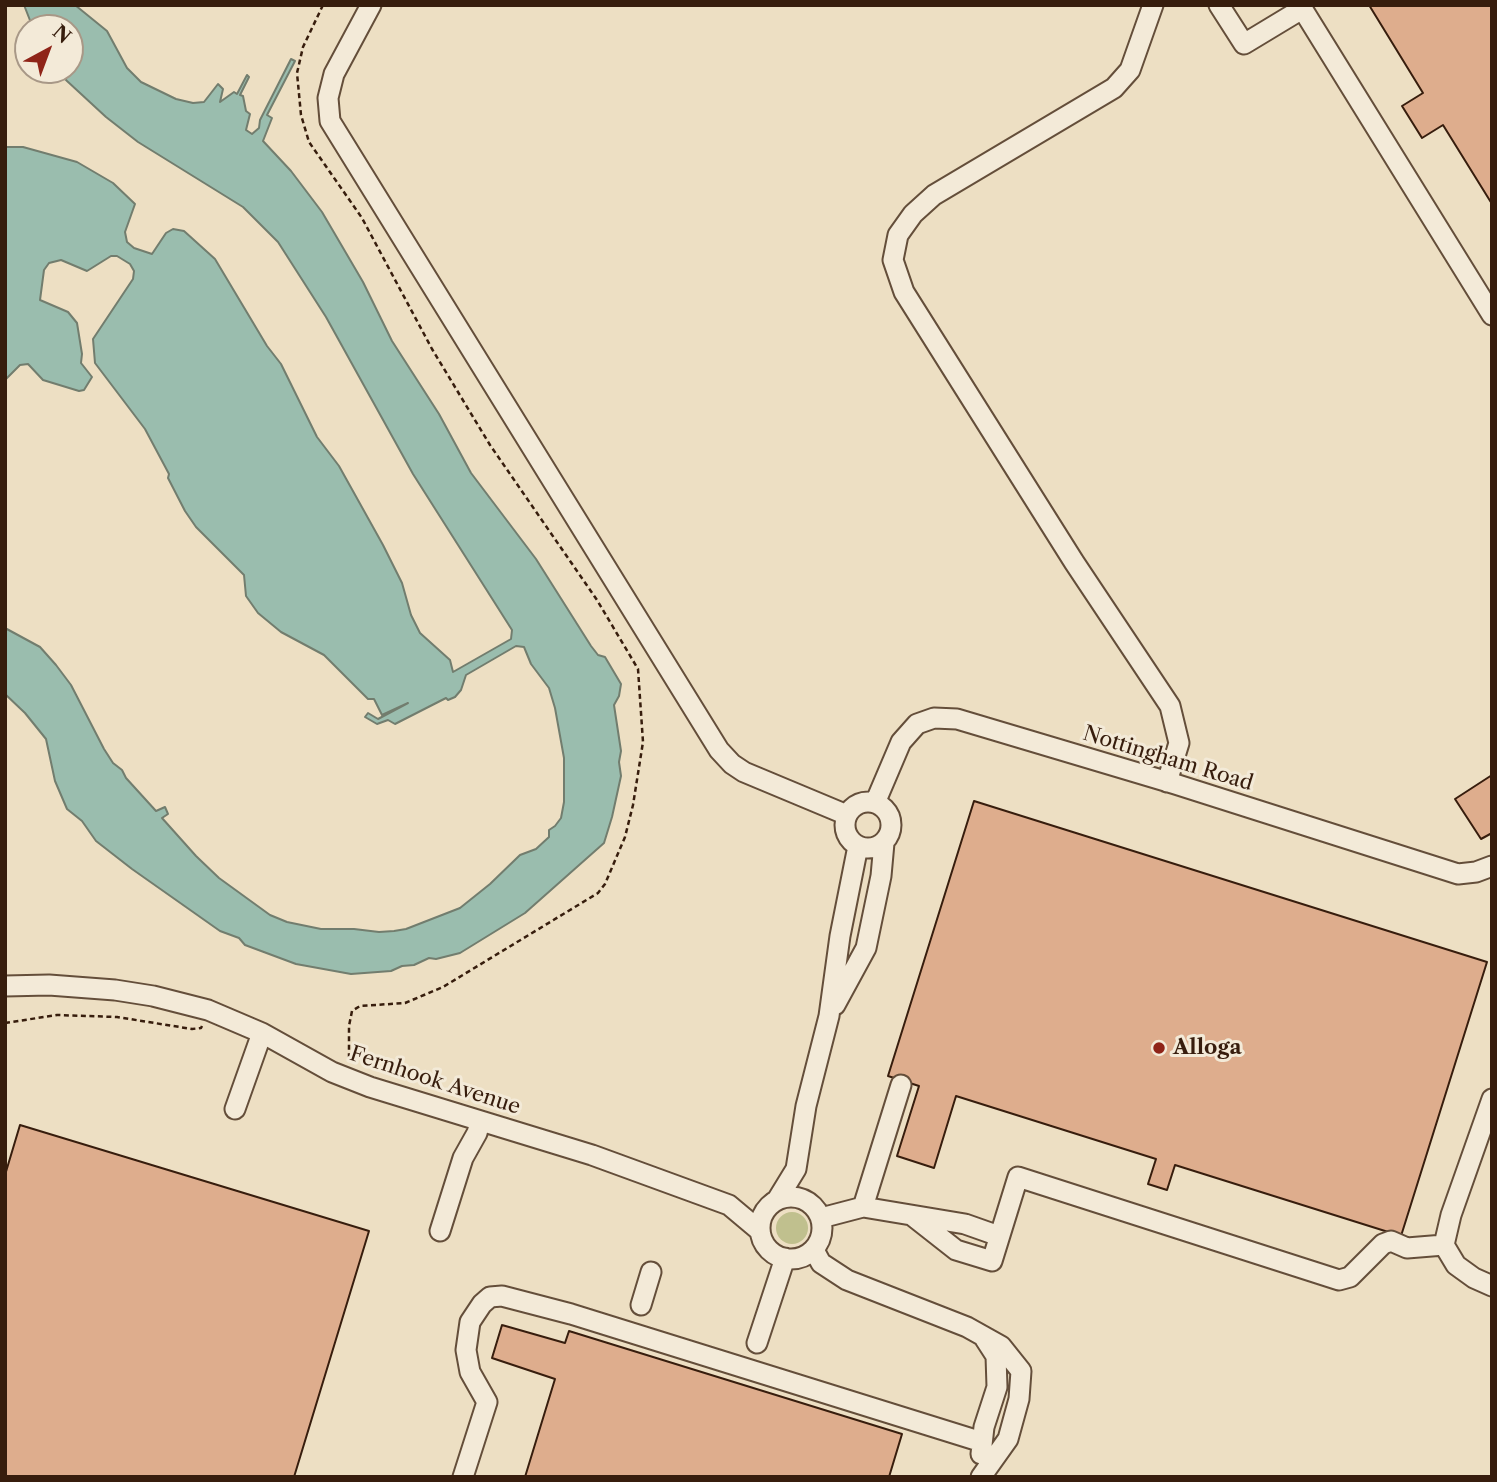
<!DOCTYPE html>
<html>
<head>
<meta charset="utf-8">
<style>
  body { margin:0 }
  #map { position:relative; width:1497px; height:1482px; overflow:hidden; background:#eddfc3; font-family:"Libre Caslon Text",serif }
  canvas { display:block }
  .frame { position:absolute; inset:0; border:7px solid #371d0d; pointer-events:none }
  .north { position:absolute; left:14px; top:14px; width:70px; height:70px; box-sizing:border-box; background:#f3ead8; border:2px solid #a89887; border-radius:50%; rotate:41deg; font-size:19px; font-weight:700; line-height:28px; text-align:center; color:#371d0d }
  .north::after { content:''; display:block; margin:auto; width:24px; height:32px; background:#8f2418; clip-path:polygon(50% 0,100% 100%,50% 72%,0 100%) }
</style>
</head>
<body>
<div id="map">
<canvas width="1497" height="1482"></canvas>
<div class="frame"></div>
<div class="north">N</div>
</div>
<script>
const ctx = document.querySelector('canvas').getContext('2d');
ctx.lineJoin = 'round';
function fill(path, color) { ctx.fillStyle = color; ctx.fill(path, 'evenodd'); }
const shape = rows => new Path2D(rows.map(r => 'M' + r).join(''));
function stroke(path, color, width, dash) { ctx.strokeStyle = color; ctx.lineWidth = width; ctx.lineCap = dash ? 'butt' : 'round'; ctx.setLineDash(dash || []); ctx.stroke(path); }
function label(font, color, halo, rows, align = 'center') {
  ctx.font = font + ' "Libre Caslon Text",serif'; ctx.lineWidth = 6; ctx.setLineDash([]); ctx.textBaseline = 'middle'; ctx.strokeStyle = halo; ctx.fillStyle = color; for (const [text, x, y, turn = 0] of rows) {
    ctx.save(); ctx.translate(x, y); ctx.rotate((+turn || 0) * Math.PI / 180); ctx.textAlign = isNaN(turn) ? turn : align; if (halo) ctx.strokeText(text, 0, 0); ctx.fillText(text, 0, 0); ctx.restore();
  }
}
fill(shape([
  '776 1228a16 16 0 1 1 32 0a16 16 0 1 1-32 0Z'
]), '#c0c08e');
const water = shape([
  [24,5,75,5,107,31,127,68,141,82,176,99,193,103,204,102,218,84,223,89,220,102,234,92,237,94,247,75,249,77,240,95,243,96,246,111,250,114,246,130,252,134,259,128,260,120,291,59,295,61,267,115,272,118,263,141,291,171,322,212,363,282,392,341,439,414,471,473,536,559,591,646,598,655,605,657,621,684,619,696,614,705,621,751,619,762,621,776,612,817,604,843,525,913,460,953,436,959,429,958,414,965,402,966,391,971,351,974,296,964,245,945,239,938,220,931,132,869,96,841,82,821,67,809,55,781,46,739,25,713,5,694,5,628,40,647,56,665,71,685,104,749,113,763,122,770,126,778,156,811,165,807,168,814,162,818,196,856,219,878,270,915,287,922,321,929,354,929,379,932,394,931,406,929,460,908,490,884,520,855,536,849,549,837,549,830,555,826,561,818,564,802,564,758,555,708,549,688,531,664,524,647,516,646,466,675,461,690,455,697,448,700,446,698,395,724,388,720,377,724,365,717,368,713,378,719,408,703,382,715,374,699,368,699,324,655,281,632,258,613,246,596,244,575,196,527,185,511,168,478,169,474,145,429,95,363,93,339,133,279,134,271,130,264,117,256,111,256,87,271,61,260,49,263,44,270,40,300,68,312,77,323,82,354,81,363,92,377,84,390,79,391,43,380,28,364,20,365,5,380,5,147,23,147,77,162,113,183,135,204,125,232,127,242,134,248,152,254,166,233,173,229,184,231,215,259,267,346,281,364,317,437,339,466,383,545,402,583,411,615,420,633,450,660,453,672,511,639,512,630,413,474,326,317,278,242,243,207,138,142,106,117,67,81,57,70,70,70,70,28,33,28,24,5]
]);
fill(water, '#9abdae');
stroke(water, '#727d6e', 2);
const building = shape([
  [1369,5,1492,5,1492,204,1443,125,1422,138,1402,106,1423,93,1369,5],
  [1492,775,1492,833,1481,839,1455,799,1492,775],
  [974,801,1487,962,1401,1236,1175,1165,1167,1190,1148,1184,1156,1159,956,1096,934,1168,897,1156,919,1086,888,1076,974,801],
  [20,1125,369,1231,294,1477,5,1477,5,1175,20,1125],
  [502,1325,565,1343,569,1331,902,1434,889,1477,525,1477,555,1379,492,1358,502,1325]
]);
fill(building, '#dead8d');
stroke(building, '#371d0d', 2);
const minor = shape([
  [371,5,334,74,328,98,330,121,719,750,732,764,744,772,847,815],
  [1153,5,1130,70,1114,88,934,195,913,214,898,235,893,260,904,292,1074,562,1170,706,1179,743,1167,782],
  [1219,5,1244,44,1302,9],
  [1300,5,1492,315],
  '845 825a23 23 0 1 1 46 0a23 23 0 1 1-46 0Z',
  [875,803,901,742,917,724,934,718,957,719,1175,784,1458,874,1476,872,1492,866],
  [5,986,49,985,115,990,153,996,208,1010,262,1033,332,1072,370,1087,592,1155,729,1205,760,1231],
  [835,1005,866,948,881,876,884,843],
  [235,1109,262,1033],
  '760 1228a31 31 0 1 1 62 0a31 31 0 1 1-62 0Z',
  [777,1200,796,1169,806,1106,829,1016,840,936,858,846],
  [863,1207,901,1085],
  [914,1217,956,1250,992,1261,1018,1177,1339,1280,1350,1277,1383,1244,1391,1241,1407,1248,1444,1245],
  [821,1218,863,1207,965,1224,999,1236],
  [440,1231,463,1158,477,1133,480,1122],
  [1444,1245,1451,1215,1492,1099],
  [1444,1245,1456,1265,1474,1278,1492,1286],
  [814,1250,821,1263,847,1280,967,1327,1001,1346,1021,1371,1019,1399,1008,1439,981,1477],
  [641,1305,651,1272],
  [757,1343,785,1258],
  [981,1454,984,1427,997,1387,996,1356,985,1339],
  [463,1477,487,1402,470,1372,466,1350,470,1322,482,1304,490,1297,502,1296,571,1314,982,1442]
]);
stroke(minor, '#644e3a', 23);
stroke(shape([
  [323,5,303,47,297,73,301,115,309,142,362,218,432,349,490,445,597,600,638,669,643,742,633,805,625,837,605,884,598,893,443,987,405,1003,360,1006,352,1011,349,1026,349,1061],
  [5,1023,57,1015,117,1017,192,1029,201,1028,202,1026]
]), '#371d0d', 2.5, [5, 3.5]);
stroke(minor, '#f3ead8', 19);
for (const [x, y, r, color] of [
  [1159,1048,7,"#8f2418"]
]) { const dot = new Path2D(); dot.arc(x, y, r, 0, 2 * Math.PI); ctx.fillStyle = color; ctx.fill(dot); stroke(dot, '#f3ead8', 2.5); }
label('21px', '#371d0d', '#f3ead8', [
  ["Nottingham Road",1168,759,17],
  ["Fernhook Avenue",435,1081,18]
]);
label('bold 21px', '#371d0d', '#f3ead8', [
  ["Alloga",1173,1048]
], 'left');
</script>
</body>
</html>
